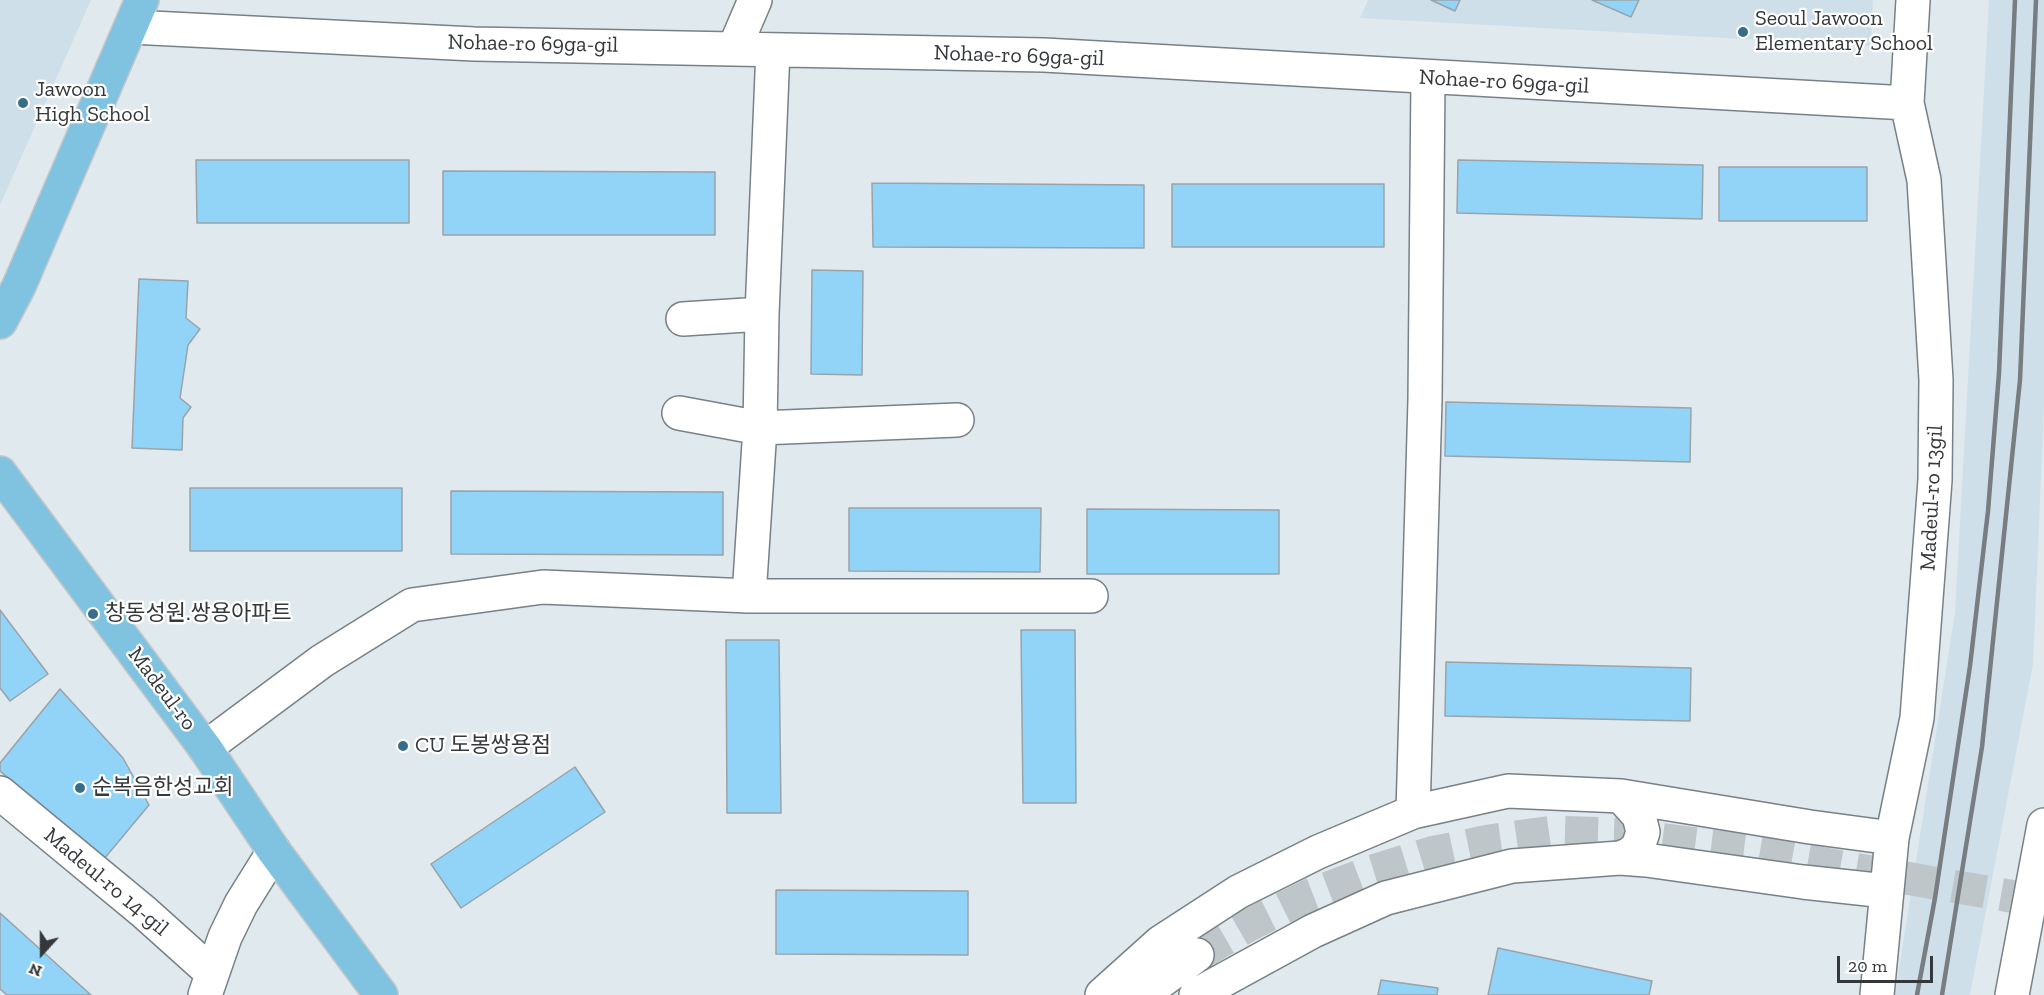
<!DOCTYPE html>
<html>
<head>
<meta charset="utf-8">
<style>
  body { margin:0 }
  #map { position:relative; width:2044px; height:995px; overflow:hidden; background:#e0e9ee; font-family:"Zilla Slab",serif }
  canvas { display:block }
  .north { position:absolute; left:12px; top:923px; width:60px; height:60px; -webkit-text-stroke:4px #fff; paint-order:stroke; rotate:201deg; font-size:16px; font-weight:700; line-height:24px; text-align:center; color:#35383a }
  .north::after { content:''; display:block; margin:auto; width:21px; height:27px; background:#35383a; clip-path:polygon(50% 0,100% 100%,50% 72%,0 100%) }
  .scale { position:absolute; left:1837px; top:956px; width:96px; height:27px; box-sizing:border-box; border:3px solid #35383a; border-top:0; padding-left:8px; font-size:18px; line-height:21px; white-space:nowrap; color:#35383a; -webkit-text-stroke:4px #fff; paint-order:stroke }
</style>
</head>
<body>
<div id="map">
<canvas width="2044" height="995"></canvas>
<div class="north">N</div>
<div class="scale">20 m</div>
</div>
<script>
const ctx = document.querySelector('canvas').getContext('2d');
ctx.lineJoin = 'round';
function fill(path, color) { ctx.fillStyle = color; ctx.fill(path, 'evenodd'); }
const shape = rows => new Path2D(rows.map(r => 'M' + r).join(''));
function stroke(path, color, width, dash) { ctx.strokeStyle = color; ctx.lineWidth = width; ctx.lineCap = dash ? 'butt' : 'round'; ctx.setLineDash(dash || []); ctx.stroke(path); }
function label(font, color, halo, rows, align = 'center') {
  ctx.font = font + ' "Zilla Slab","Noto Sans KR",serif'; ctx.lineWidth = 4.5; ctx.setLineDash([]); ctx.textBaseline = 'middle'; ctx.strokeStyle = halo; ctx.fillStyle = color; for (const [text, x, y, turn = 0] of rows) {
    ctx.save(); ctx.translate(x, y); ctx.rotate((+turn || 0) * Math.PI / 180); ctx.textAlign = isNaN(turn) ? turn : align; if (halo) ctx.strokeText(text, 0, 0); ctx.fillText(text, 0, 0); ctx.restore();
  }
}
fill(shape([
  [0,0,91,0,0,205],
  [1368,0,1873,0,1871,46,1360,18],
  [1989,0,2044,0,2044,407,2033,664,1970,995,1895,995,1955,612]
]), '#cfdfe9');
const building = shape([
  [1431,0,1460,0,1455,11,1431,0],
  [1592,0,1639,0,1631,17,1592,0],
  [196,160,409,160,409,223,197,223,196,160],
  [1458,160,1703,165,1702,219,1457,213,1458,160],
  [1719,167,1867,167,1867,221,1719,221,1719,167],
  [443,171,715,172,715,235,443,235,443,171],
  [872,183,1144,185,1144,248,873,247,872,183],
  [1172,184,1384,184,1384,247,1172,247,1172,184],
  [812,270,863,271,862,375,811,374,812,270],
  [139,279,188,281,186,318,200,329,188,345,180,398,191,407,183,418,182,450,132,448,139,279],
  [1446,402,1691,408,1690,462,1445,456,1446,402],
  [190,488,402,488,402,551,190,551,190,488],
  [451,491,723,492,723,555,451,554,451,491],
  [849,508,1041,508,1040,572,849,571,849,508],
  [1087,509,1279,510,1279,574,1087,574,1087,509],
  [0,610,48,674,10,701,0,688,0,610],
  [1021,630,1075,630,1076,803,1023,803,1021,630],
  [726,640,779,640,781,813,727,813,726,640],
  [1446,662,1691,668,1690,721,1445,716,1446,662],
  [60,689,123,758,149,805,104,859,0,771,0,763,60,689],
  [575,767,605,812,461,908,431,864,575,767],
  [776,890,968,891,968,955,776,954,776,890],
  [0,913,91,995,7,995,0,989,0,913],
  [1498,948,1652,981,1649,995,1488,995,1498,948],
  [1381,980,1438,988,1437,995,1378,995,1381,980]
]);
fill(building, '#91d4f8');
stroke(building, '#9aa3a8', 1.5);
stroke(shape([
  [1197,955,1249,925,1310,895,1373,871,1431,853,1489,841,1553,832,1618,834,1744,850,2044,902]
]), '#bec6ca', 33, [33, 16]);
const minor = shape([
  [131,27,474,44,1044,55,1907,103],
  [734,49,755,0],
  [683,319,762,314],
  [679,413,760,428,957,420],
  [749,596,1091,596],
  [205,748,322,661,412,605,543,587,749,596,760,428,762,314,773,50],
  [0,793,144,912,212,973],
  [1413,812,1425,400,1428,78],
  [1620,858,1630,854,1638,847,1643,832,1639,816,1621,796],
  [205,995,225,937,241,904,274,851],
  [1102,995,1161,942,1238,892,1318,852,1413,812,1508,791,1621,796,1810,827,1892,838],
  [1142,995,1197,955],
  [1196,995,1313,931,1386,898,1512,866,1620,858,1646,860,1803,882,1886,891],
  [1877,995,1892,838,1917,718,1935,480,1936,380,1924,180,1907,103,1913,0],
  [2012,995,2044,825]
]);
const major = shape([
  [0,322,19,286,142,0],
  [0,473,205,748,274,851,381,995]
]);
stroke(minor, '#788185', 36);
stroke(major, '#c6c7c8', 36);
stroke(minor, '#fff', 33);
stroke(major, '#7fc3e1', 33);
stroke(shape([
  [1917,995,1935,898,1970,666,1988,511,1999,373,2015,0],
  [1942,995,1982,747,2020,380,2036,0]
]), '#777d80', 4.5);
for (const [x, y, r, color] of [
  [1743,32,6,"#376d89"],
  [23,103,6,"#376d89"],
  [93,614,6,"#376d89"],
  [403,746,6,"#376d89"],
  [80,788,6,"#376d89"]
]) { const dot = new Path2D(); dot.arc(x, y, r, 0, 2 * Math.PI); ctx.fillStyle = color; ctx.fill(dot); stroke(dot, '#fff', 2); }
label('22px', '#35383a', '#fff', [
  ["Seoul Jawoon",1755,19],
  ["Elementary School",1755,44],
  ["Jawoon",35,90],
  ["High School",35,115],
  ["창동성원.쌍용아파트",105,614],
  ["CU 도봉쌍용점",415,746],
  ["순복음한성교회",92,788]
], 'left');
label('22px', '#35383a', '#fff', [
  ["Nohae-ro 69ga-gil",533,44,1],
  ["Nohae-ro 69ga-gil",1019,56,2],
  ["Nohae-ro 69ga-gil",1504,82,3],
  ["Madeul-ro 13gil",1932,498,-87],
  ["Madeul-ro",162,689,53],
  ["Madeul-ro 14-gil",106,882,40]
]);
</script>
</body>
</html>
